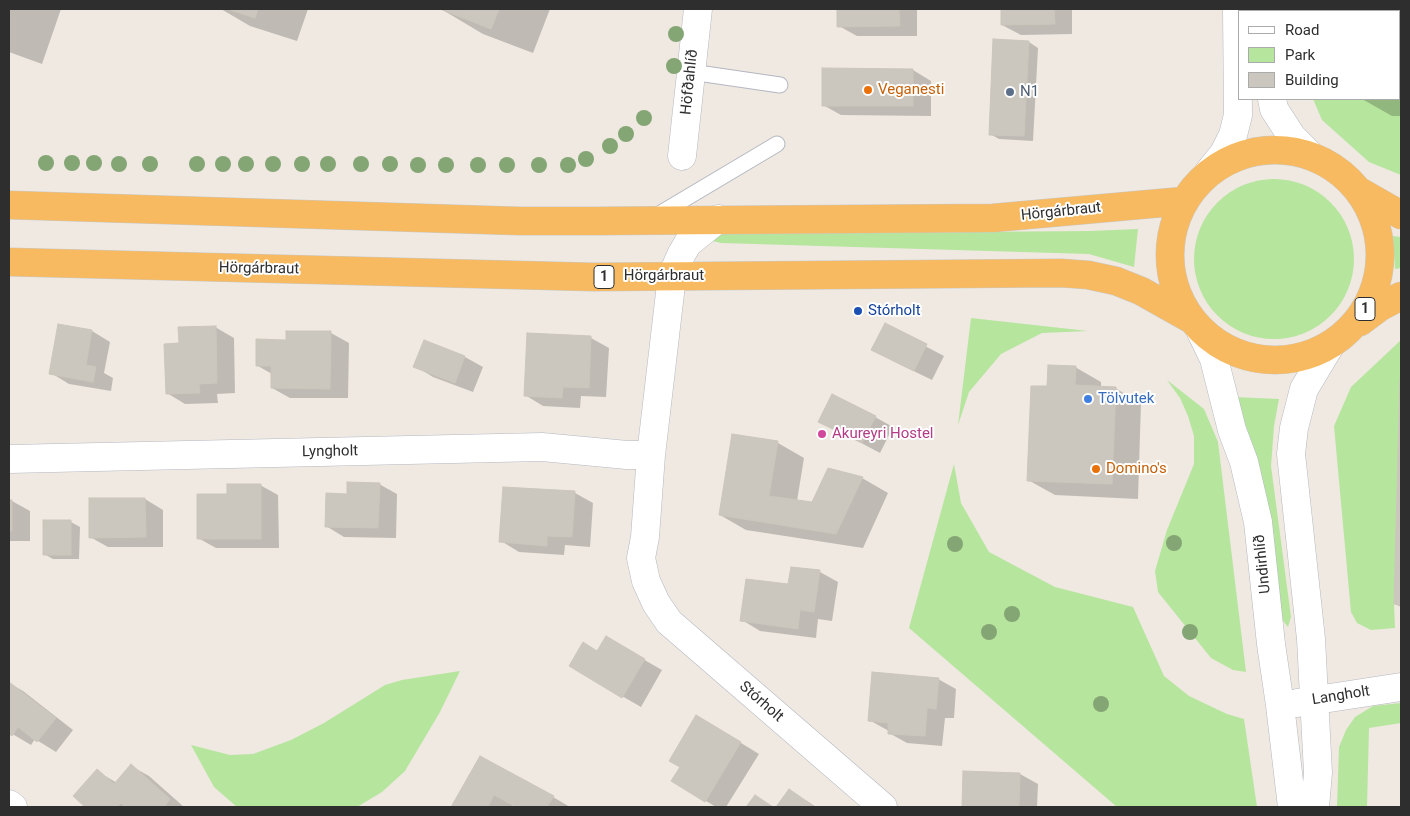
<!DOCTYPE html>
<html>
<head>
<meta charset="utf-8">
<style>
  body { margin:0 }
  #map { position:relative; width:1410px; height:816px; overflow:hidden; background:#efe9e1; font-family:Roboto,sans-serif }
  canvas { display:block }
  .frame { position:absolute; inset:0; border:10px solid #2e2e2e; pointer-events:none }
  .legend { position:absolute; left:1238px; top:10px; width:162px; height:90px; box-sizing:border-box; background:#fff; border:1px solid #ababab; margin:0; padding:6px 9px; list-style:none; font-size:15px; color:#2e2e2e }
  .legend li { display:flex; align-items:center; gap:10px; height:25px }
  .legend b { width:25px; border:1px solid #ababab }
</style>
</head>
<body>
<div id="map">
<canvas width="1410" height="816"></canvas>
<div class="frame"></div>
<ul class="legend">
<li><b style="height:6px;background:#fff"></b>Road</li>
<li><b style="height:14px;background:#b6e59e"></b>Park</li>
<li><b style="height:14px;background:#cbc7bf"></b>Building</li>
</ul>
</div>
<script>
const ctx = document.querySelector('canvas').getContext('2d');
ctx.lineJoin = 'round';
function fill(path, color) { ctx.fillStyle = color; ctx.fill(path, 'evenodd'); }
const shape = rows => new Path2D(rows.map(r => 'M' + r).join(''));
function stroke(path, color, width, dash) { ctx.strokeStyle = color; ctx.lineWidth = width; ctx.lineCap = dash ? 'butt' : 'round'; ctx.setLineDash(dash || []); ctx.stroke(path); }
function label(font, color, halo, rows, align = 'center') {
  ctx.font = font + ' Roboto,sans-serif'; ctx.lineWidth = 4; ctx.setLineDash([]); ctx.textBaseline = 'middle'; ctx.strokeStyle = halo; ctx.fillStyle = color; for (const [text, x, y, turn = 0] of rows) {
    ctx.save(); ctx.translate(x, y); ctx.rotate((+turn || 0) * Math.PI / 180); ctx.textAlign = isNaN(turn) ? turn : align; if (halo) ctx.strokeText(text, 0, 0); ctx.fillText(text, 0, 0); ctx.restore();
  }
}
fill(shape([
  [1297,9,1401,9,1401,175,1369,162,1322,120,1313,99,1399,99,1399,11,1297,11],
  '1194 259a80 80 0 1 1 160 0a80 80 0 1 1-160 0Z',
  [1138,229,1134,267,1089,254,721,243,700,238,721,234,1090,231],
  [1393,236,1401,237,1401,268,1395,269],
  [971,318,1088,331,1042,333,1001,354,969,392,958,425],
  [1401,340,1394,604,1395,628,1371,630,1357,623,1351,612,1334,426,1351,387],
  [1167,380,1204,409,1218,442,1246,672,1233,670,1211,658,1158,592,1155,571,1167,530,1194,464,1194,436,1188,416,1180,398],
  [1233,397,1279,399,1274,426,1271,466,1291,617,1288,627,1281,618,1260,467,1242,425],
  [954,464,961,503,989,552,1055,587,1133,607,1164,676,1189,696,1227,714,1244,719,1257,807,1117,807,909,628],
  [460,671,440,712,405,771,382,792,357,807,237,807,214,787,191,745,230,755,253,754,291,740,324,723,385,685,402,680],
  [1401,703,1401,723,1369,728,1367,807,1337,807,1339,747,1346,730,1355,717,1373,706]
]), '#b6e59e');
fill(shape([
  [9,9,61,9,42,64,9,52],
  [221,9,308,9,297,41,250,26],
  [441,9,550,9,533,53,483,34],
  [838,9,917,9,917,36,857,36,839,26],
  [1002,9,1072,9,1072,34,1021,35,1002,25],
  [1358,9,1401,9,1401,116,1392,116,1362,99,1399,99,1399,11,1358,11],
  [1029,42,1038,48,1033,141,999,139,990,134],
  [913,70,931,81,931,116,841,115,823,105],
  [885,325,944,356,932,380,891,360],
  [215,327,234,338,235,393,217,394,218,403,185,404,167,393,180,345],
  [92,331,110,342,104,373,113,378,111,391,69,384,51,373],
  [331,333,349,343,348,398,290,398,272,388,272,374,258,366,287,341],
  [528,334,591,338,609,348,606,397,581,396,580,408,543,406,525,395],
  [424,341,465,357,483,367,473,392,433,377,415,366],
  [1075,367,1101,382,1101,388,1115,388,1141,403,1138,499,1055,495,1028,480,1048,388],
  [1401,380,1401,607,1395,604],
  [875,417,893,427,880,453,820,421],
  [733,435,778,443,804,458,797,501,813,504,862,478,888,493,863,548,746,530,720,515],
  [379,484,397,494,396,538,344,537,326,526,348,495],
  [260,485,278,495,279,548,216,548,198,538,229,495],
  [505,488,575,493,593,503,590,547,565,545,564,555,519,552,501,541],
  [90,499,145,499,163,510,163,547,108,547,90,537],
  [9,501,12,501,30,511,30,541,9,541],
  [71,522,80,527,79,559,53,559,44,554],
  [820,572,838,582,832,621,818,619,816,638,760,631,742,620,789,586],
  [606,638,662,670,641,707,570,666,598,653],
  [938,679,956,689,954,718,945,718,942,746,907,743,889,733,889,731,869,720],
  [9,683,23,691,73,730,56,752,35,739,31,745,9,732],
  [715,727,759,754,726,807,716,807,673,781,681,767],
  [480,757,553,797,570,807,518,807,513,804,511,807,452,807],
  [131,766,149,776,184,807,87,807,74,796,97,771,117,783],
  [964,772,1020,774,1038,784,1037,807,963,807],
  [789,791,807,801,816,807,778,807]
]), '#0003');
const building = shape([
  [227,9,258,9,255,18,227,9],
  [440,9,499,9,491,29,440,9],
  [837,9,899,9,900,26,837,27,837,9],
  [1001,9,1054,9,1055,24,1001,25,1001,9],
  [1357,9,1401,9,1401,97,1399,97,1399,11,1357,11,1357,9],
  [993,39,1029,41,1024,136,989,135,993,39],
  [822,68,913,69,913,106,822,106,822,68],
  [885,323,927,344,914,371,871,350,885,323],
  [58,324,92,330,86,365,96,367,93,382,49,374,58,324],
  [216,326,217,383,199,384,200,393,166,394,164,344,179,343,178,327,216,326],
  [286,331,331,331,330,389,271,388,271,366,256,366,256,339,286,340,286,331],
  [527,333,591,336,589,388,563,387,562,398,524,396,527,333],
  [424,340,465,356,455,383,413,367,424,340],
  [1048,365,1076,366,1075,385,1116,387,1112,484,1027,481,1031,386,1047,386,1048,365],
  [1400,379,1401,379,1401,605,1394,604,1400,379],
  [832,394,876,416,862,443,818,422,832,394],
  [732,434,778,441,769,496,812,502,828,468,863,477,836,534,719,515,732,434],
  [347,482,380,483,378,528,325,527,326,493,347,494,347,482],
  [227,484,261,484,261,539,197,539,197,494,227,494,227,484],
  [503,487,575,491,572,537,547,536,547,546,499,542,503,487],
  [89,498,145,498,146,537,89,538,89,498],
  [9,500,12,500,12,531,9,531,9,500],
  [43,520,71,520,71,555,43,555,43,520],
  [791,567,820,570,814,612,800,610,798,629,740,621,746,579,788,584,791,567],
  [606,636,645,659,622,698,569,666,583,642,597,651,606,636],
  [872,672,939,678,936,709,927,708,925,736,888,734,888,723,868,721,872,672],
  [9,682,56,718,37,742,18,727,12,736,9,734,9,682],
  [696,715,741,742,705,802,671,781,680,767,669,761,696,715],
  [480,756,554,796,547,807,516,807,494,795,488,807,451,807,480,756],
  [131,764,170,799,164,807,125,807,121,803,117,807,85,807,73,796,97,769,114,784,131,764],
  [963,771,1020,773,1019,807,962,807,963,771],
  [789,789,815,807,776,807,789,789],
  [755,795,773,807,746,807,755,795]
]);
fill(building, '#cbc7bf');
stroke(building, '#cbc5ba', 1);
const service = shape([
  [691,72,780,85],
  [656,216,777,144]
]);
const minor = shape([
  [1265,11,1265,9],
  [1272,99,1274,109,1292,137,1310,155],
  [682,156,698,9],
  [1208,173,1224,153,1233,135,1238,115,1237,9],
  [718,219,688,243,681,255,672,276,651,455,645,537,641,558,646,581,656,603,669,622,883,807],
  [1200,330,1214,359,1232,430,1244,462,1258,522,1271,644,1280,705,1292,807],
  [9,459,542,447,627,455,651,455],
  [1297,703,1401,687],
  [9,804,13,807],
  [1315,807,1318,773,1311,639,1291,454,1294,428,1304,389,1331,344]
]);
const trunk = shape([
  '1170 255a105 105 0 1 1 210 0a105 105 0 1 1-210 0Z',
  [1359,191,1401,215],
  [9,205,519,221,596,221,993,218,1184,201],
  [9,262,594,277,1061,273,1088,275,1116,281,1141,291,1189,318],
  [1360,322,1380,307,1401,296]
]);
stroke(service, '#b4b7c1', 17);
stroke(minor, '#b4b7c1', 29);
stroke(trunk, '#c9c9c9', 29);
stroke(service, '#fff', 15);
stroke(minor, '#fff', 28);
stroke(trunk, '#f8ba60', 28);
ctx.fillStyle = '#84a574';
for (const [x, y] of [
  [676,34],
  [674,66],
  [644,118],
  [626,134],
  [610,146],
  [586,159],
  [46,163],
  [72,163],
  [94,163],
  [119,164],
  [150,164],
  [197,164],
  [223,164],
  [246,164],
  [273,164],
  [302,164],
  [328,164],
  [361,164],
  [390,164],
  [418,165],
  [446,165],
  [478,165],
  [507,165],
  [539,165],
  [568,165],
  [1174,543],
  [955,544],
  [1012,614],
  [989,632],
  [1190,632],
  [1101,704]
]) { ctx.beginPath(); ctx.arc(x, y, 8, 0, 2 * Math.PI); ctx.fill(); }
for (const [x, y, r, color] of [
  [868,90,5,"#e8710a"],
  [1010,92,5,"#5c6f8a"],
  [858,311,5,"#1a4fb4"],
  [1088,399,5,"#3f7fe0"],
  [822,434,5,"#d1479c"],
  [1096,469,5,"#e8710a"]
]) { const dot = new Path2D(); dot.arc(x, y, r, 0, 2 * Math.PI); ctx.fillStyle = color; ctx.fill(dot); stroke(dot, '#fff', 2); }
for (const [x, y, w] of [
  [604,277,20],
  [1365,309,20]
]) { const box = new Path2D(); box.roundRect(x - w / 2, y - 11.5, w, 23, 4); ctx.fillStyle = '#fff'; ctx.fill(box); stroke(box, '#2e2e2e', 1); }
label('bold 14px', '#2e2e2e', null, [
  ["1",604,277],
  ["1",1365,309]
]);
label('15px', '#2e2e2e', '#fff', [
  ["Höfðahlíð",690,82,-84],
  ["Hörgárbraut",1061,212,-6],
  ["Hörgárbraut",259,269,1],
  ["Hörgárbraut",664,276],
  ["Lyngholt",330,452,-1],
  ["Undirhlíð",1263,564,-96],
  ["Langholt",1341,696,-9],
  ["Stórholt",761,702,41]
]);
label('15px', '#c56008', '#fff', [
  ["Veganesti",878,90],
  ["Domino's",1106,469]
], 'left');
label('15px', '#4e5e75', '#fff', [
  ["N1",1020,92]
], 'left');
label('15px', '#164399', '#fff', [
  ["Stórholt",868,311]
], 'left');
label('15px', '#366cbe', '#fff', [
  ["Tölvutek",1098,399]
], 'left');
label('15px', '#b23c85', '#fff', [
  ["Akureyri Hostel",832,434]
], 'left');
</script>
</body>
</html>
